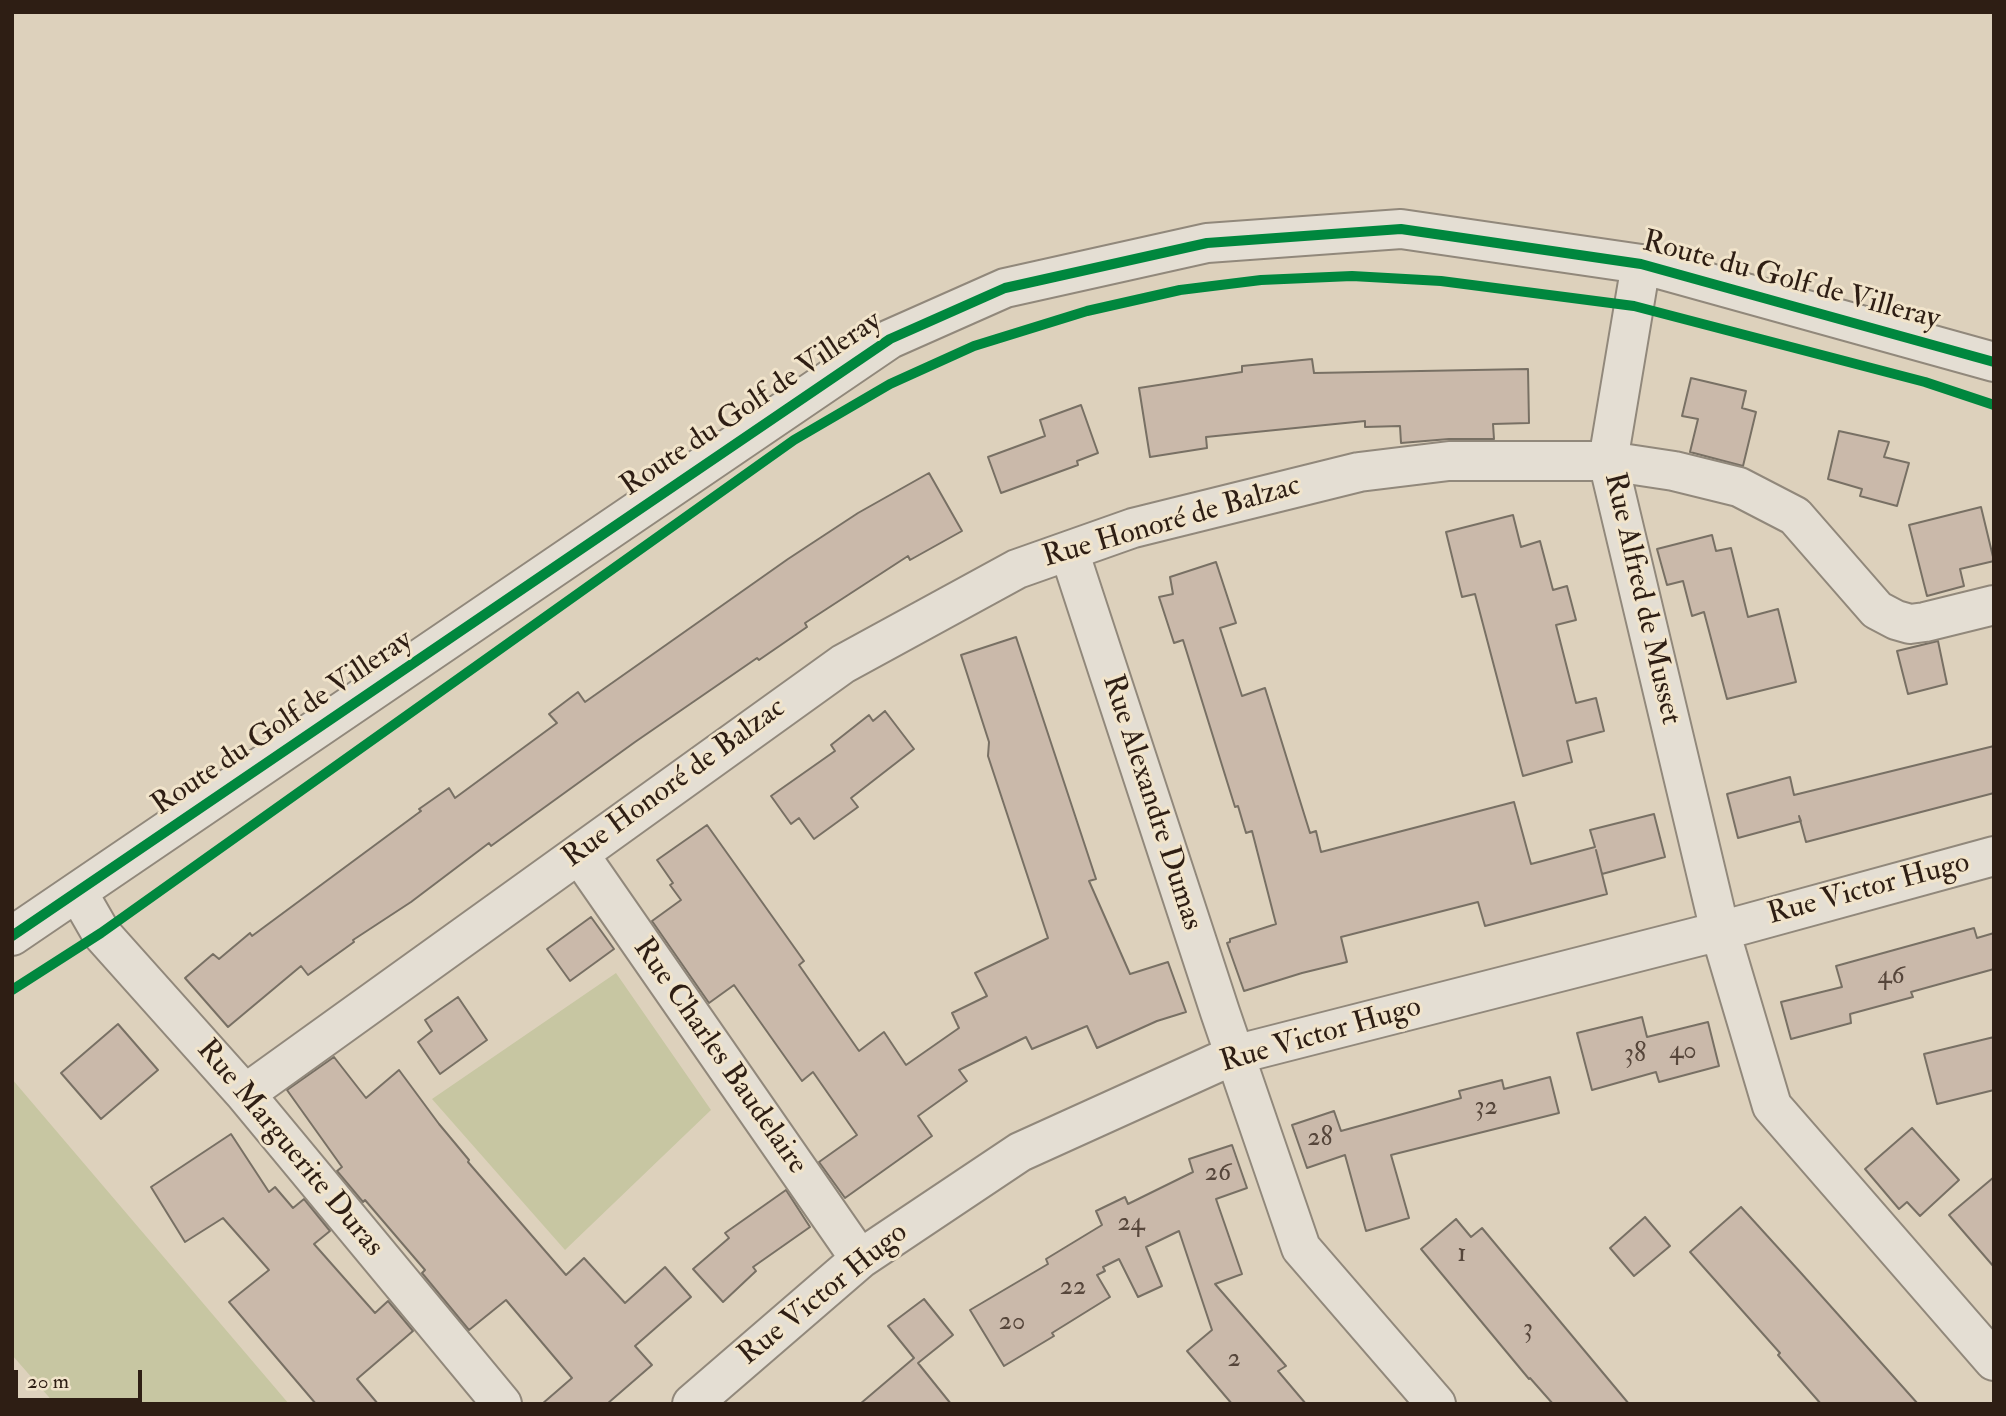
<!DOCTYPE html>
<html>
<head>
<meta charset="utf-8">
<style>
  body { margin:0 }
  #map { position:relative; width:2006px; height:1416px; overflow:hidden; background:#ddd1bc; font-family:"IM FELL Double Pica",serif }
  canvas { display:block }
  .frame { position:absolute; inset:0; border:14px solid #2e1e14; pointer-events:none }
  .scale { position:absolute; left:14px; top:1370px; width:128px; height:32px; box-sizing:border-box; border:4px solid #2e1e14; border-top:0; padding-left:9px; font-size:21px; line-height:24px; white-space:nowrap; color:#2e1e14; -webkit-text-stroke:5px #f1e4cb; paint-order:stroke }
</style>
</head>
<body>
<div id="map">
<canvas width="2006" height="1416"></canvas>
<div class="frame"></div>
<div class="scale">20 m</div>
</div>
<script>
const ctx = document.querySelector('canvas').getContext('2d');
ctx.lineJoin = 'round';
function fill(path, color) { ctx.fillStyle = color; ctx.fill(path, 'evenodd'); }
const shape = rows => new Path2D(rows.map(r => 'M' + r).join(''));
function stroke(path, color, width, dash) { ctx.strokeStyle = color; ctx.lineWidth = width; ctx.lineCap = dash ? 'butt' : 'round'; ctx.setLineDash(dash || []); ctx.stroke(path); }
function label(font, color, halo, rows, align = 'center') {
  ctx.font = font + ' "IM FELL Double Pica",serif'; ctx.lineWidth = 6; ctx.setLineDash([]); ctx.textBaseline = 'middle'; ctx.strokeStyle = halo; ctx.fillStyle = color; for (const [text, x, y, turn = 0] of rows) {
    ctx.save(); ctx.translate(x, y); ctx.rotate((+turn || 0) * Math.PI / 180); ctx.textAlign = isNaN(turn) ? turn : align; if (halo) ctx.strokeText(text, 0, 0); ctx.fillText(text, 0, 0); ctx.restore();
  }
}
fill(shape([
  [616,973,711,1110,565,1250,432,1099],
  [12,1079,289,1404,55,1404,12,1355]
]), '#c7c6a2');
const building = shape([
  [1312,359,1314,373,1528,369,1529,423,1493,424,1494,439,1449,439,1401,443,1400,426,1365,427,1365,421,1206,437,1207,448,1150,457,1139,388,1242,372,1242,366,1312,359],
  [1691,378,1746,391,1742,408,1756,412,1743,466,1690,452,1698,419,1682,416,1691,378],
  [1081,405,1098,453,1077,461,1078,465,1001,493,988,457,1045,436,1040,420,1081,405],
  [1839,431,1889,442,1884,457,1909,463,1897,506,1860,496,1862,489,1828,479,1839,431],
  [929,473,962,531,910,560,908,556,805,623,807,627,759,660,757,658,635,742,491,846,489,843,411,902,353,940,354,942,308,975,301,966,228,1027,185,978,213,954,219,959,250,933,252,936,421,811,419,809,449,788,455,798,557,723,549,714,578,692,585,702,788,559,858,513,929,473],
  [1981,507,1994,561,1960,569,1964,586,1927,596,1909,525,1981,507],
  [1513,515,1521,547,1540,541,1553,590,1567,586,1576,620,1556,625,1576,703,1596,698,1604,731,1567,741,1572,762,1523,776,1475,594,1462,597,1446,532,1513,515],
  [1712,535,1716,551,1731,548,1748,617,1778,609,1796,682,1727,699,1704,612,1692,616,1683,581,1667,585,1657,549,1712,535],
  [1216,562,1236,623,1220,628,1242,696,1265,688,1310,833,1316,831,1321,852,1514,802,1531,864,1595,847,1590,830,1654,814,1665,857,1602,874,1596,850,1607,894,1485,926,1478,902,1341,937,1347,962,1302,973,1244,991,1227,943,1230,942,1230,939,1276,924,1252,831,1246,833,1238,806,1235,807,1183,640,1174,643,1159,597,1173,594,1170,577,1216,562],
  [1016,637,1096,879,1089,881,1130,974,1168,962,1186,1012,1157,1021,1097,1048,1087,1026,1032,1049,1026,1037,959,1070,967,1081,918,1116,932,1136,845,1198,819,1162,857,1135,813,1072,802,1081,734,985,709,1003,652,921,681,900,670,885,673,883,657,860,707,825,804,961,799,965,859,1051,884,1032,906,1065,959,1028,952,1013,987,996,975,973,1048,938,988,756,989,742,961,655,1016,637],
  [1938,641,1947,684,1908,694,1897,651,1938,641],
  [885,711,914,749,851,798,858,807,814,839,799,818,791,824,771,796,835,751,831,745,869,715,873,721,885,711],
  [1994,746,1994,793,1806,842,1799,816,1801,821,1738,838,1727,794,1790,777,1794,795,1994,746],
  [591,917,614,949,570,981,547,949,591,917],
  [1974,928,1977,938,1994,933,1994,969,1911,992,1913,997,1850,1014,1851,1023,1791,1039,1781,1002,1842,987,1836,966,1974,928],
  [458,997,487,1040,440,1074,418,1042,432,1031,425,1020,458,997],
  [1642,1017,1647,1037,1708,1022,1719,1066,1659,1082,1656,1072,1592,1090,1577,1033,1642,1017],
  [118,1024,158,1070,101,1119,61,1073,118,1024],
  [1994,1037,1994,1090,1937,1104,1924,1054,1994,1037],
  [334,1057,366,1098,399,1070,439,1124,469,1160,468,1162,566,1275,584,1258,625,1303,665,1267,691,1297,635,1346,652,1365,607,1404,542,1404,572,1378,506,1300,469,1330,422,1273,425,1270,365,1200,363,1202,337,1171,342,1167,287,1090,334,1057],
  [1550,1077,1559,1113,1391,1155,1409,1218,1366,1231,1345,1155,1307,1168,1292,1125,1334,1111,1341,1131,1461,1098,1459,1091,1502,1080,1504,1089,1550,1077],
  [1912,1128,1959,1180,1920,1216,1907,1202,1899,1209,1865,1169,1912,1128],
  [231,1134,269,1192,275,1187,293,1208,304,1199,330,1231,314,1244,375,1313,388,1301,413,1331,357,1379,378,1404,316,1404,229,1302,269,1270,223,1218,185,1242,151,1187,231,1134],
  [1232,1145,1247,1188,1216,1199,1242,1274,1215,1284,1286,1366,1278,1371,1306,1404,1232,1404,1187,1351,1212,1330,1179,1231,1146,1247,1162,1286,1138,1297,1119,1259,1103,1267,1105,1271,1097,1275,1110,1297,1052,1333,1054,1336,1004,1366,970,1310,1048,1264,1046,1259,1102,1225,1096,1211,1125,1197,1128,1204,1193,1172,1189,1159,1232,1145],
  [1994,1177,1994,1267,1949,1215,1994,1177],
  [786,1190,810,1227,753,1267,756,1271,723,1302,693,1269,729,1238,725,1233,786,1190],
  [1741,1207,1801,1273,1918,1404,1821,1404,1778,1355,1780,1353,1690,1252,1741,1207],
  [1645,1217,1670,1246,1634,1276,1610,1248,1645,1217],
  [1456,1219,1471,1237,1482,1228,1629,1404,1553,1404,1530,1378,1529,1379,1421,1249,1456,1219],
  [924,1299,953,1335,918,1363,951,1404,860,1404,914,1358,888,1326,924,1299]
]);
fill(building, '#cab9aa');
stroke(building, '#787064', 2);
const minor = shape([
  [1641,264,1608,461,1720,931,1772,1106,1994,1361],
  [1069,551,1220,1012,1301,1248,1436,1404],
  [579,854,860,1259],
  [78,893,101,933,245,1094,502,1404],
  [12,936,890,339,1005,288,1207,243,1401,229,1641,264,1994,362],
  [245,1094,843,664,1017,569,1133,528,1359,472,1449,461,1608,461,1674,471,1739,487,1795,516,1877,610,1896,620,1910,624,1925,622,1994,605],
  [692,1404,860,1259,1020,1152,1234,1055,1720,931,1994,856]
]);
stroke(minor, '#91887b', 42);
stroke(minor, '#e4ded3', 38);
stroke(shape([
  [12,936,890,339,1005,288,1207,243,1401,229,1641,264,1994,362],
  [12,990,101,933,794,440,890,384,974,346,1087,311,1180,290,1261,280,1352,276,1441,281,1634,306,1925,382,1994,405]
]), '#00873e', 10);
label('26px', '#56463b', null, [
  ["46",1891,977],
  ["40",1683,1052],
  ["38",1635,1055],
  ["32",1486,1108],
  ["28",1320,1139],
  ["26",1218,1174],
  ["24",1131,1224],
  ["1",1462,1255],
  ["22",1073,1288],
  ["20",1012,1323],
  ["3",1528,1330],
  ["2",1234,1360]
]);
label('30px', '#2e1e14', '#f1e4cb', [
  ["Route du Golf de Villeray",1791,282,15],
  ["Route du Golf de Villeray",752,405,-34],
  ["Rue Honoré de Balzac",1172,523,-16],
  ["Rue Alfred de Musset",1641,599,77],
  ["Route du Golf de Villeray",283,724,-34],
  ["Rue Honoré de Balzac",675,784,-36],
  ["Rue Alexandre Dumas",1151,803,72],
  ["Rue Victor Hugo",1869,890,-15],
  ["Rue Victor Hugo",1321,1036,-16],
  ["Rue Charles Baudelaire",719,1057,55],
  ["Rue Marguerite Duras",289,1149,50],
  ["Rue Victor Hugo",824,1295,-39]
]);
</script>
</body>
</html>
